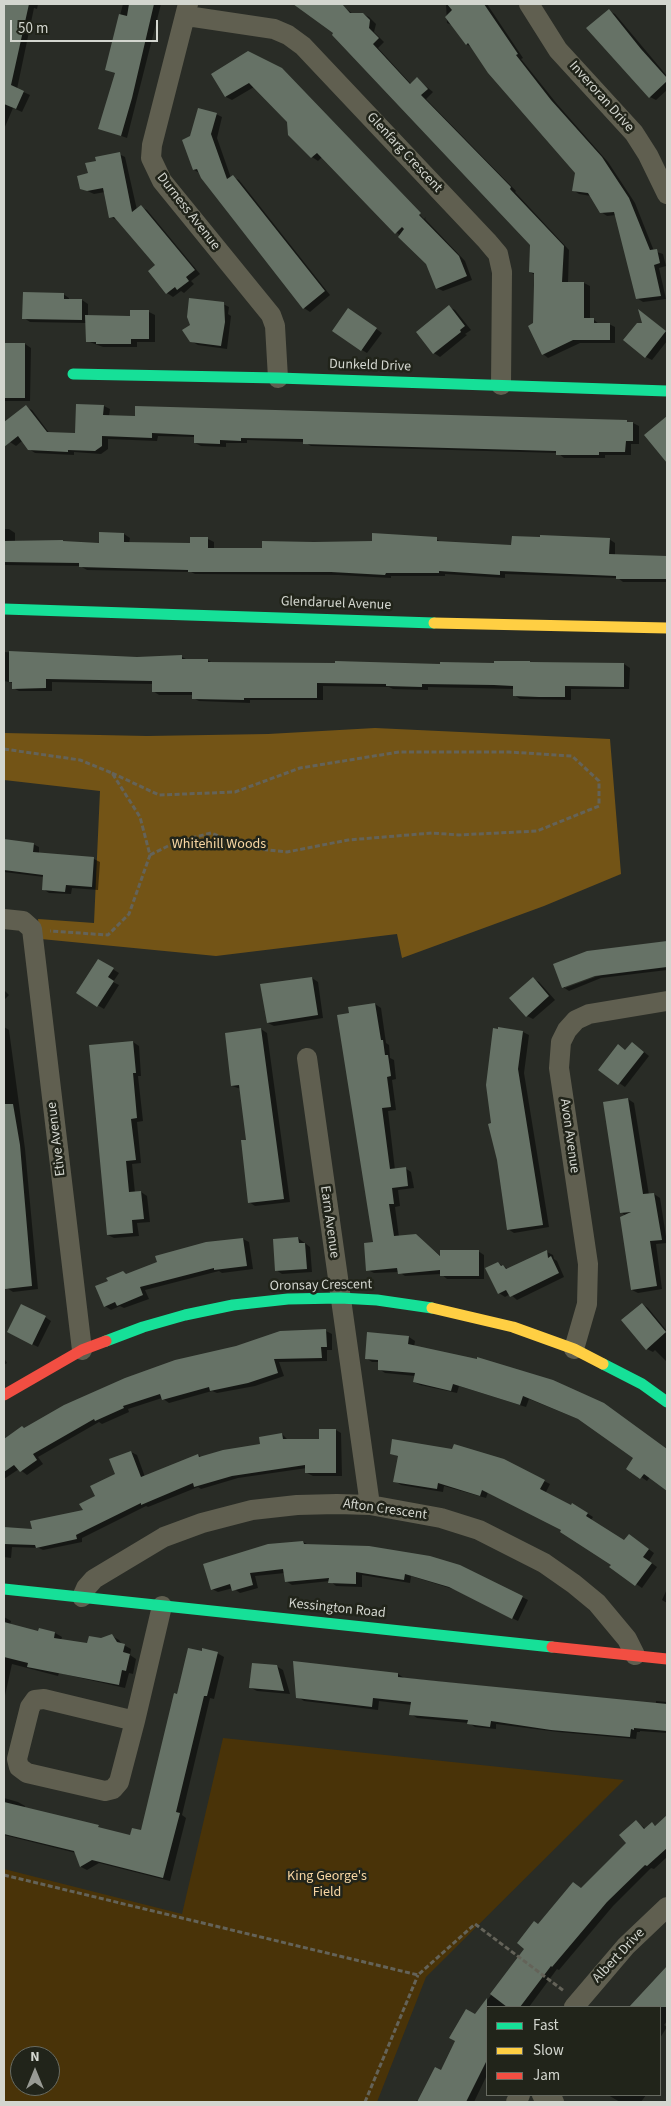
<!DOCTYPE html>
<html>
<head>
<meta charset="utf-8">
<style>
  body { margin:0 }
  #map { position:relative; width:671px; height:2106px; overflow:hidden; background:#292c26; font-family:"Source Sans 3",sans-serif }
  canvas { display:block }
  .frame { position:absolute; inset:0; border:5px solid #d3d6cf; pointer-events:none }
  .legend { position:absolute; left:486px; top:2006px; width:175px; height:90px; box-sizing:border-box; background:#21241a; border:1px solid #686b62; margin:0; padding:6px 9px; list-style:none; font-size:15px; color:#d3d6cf }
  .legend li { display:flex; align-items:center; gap:10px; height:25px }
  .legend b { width:25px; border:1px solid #686b62 }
  .north { position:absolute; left:10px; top:2046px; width:50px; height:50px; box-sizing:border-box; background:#21241a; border:1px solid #686b62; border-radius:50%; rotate:0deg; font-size:14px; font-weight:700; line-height:20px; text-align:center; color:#d3d6cf }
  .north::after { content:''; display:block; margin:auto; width:18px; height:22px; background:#989a94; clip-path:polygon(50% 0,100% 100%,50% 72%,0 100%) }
  .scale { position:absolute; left:10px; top:20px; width:148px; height:22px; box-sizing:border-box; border:2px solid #d3d6cf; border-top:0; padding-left:6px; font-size:15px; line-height:18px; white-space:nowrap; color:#d3d6cf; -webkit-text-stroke:4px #21241a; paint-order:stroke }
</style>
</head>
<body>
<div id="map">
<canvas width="671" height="2106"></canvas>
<div class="frame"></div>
<ul class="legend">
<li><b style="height:6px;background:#16e098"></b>Fast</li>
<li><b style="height:6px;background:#ffcf43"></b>Slow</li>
<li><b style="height:6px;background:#f24e42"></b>Jam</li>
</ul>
<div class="north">N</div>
<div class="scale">50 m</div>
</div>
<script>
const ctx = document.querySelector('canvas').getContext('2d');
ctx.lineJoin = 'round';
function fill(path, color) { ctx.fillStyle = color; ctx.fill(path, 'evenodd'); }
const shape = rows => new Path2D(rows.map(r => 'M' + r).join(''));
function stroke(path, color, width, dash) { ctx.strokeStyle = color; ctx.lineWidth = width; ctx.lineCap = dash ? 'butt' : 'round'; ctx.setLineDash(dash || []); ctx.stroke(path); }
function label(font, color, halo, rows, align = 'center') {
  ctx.font = font + ' "Source Sans 3",sans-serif'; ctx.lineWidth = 5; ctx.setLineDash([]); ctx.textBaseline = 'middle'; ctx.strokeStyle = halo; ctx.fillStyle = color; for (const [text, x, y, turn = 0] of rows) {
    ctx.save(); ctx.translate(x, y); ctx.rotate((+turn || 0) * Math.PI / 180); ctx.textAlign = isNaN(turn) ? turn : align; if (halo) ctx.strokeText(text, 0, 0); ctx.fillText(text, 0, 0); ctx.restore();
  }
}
fill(shape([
  [223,1738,624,1780,426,1977,377,2102,4,2102,4,1869,182,1914],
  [20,2056,50,2056,50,2086,20,2086]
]), '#493308');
fill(shape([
  [375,728,610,739,621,874,544,906,402,958,397,934,216,956,41,939,38,919,94,923,100,791,4,780,4,733,147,736,268,734]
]), '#735416');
fill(shape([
  [5,4,38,4,37,9,34,8,17,89,30,95,22,112,13,108,4,129],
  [123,4,161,4,127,138,99,128,116,74,106,69],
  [295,4,329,4,336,8,340,4,353,14,363,14,369,17,376,24,374,32,384,42,378,48,411,84,417,79,433,92,426,99,516,191,515,192,569,250,568,283,584,283,590,286,590,319,593,319,599,324,609,324,615,327,615,343,580,343,548,358,543,354,534,324,535,275,530,272,531,244,335,33],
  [446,4,487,4,523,58,521,59,557,104,608,162,635,203,654,251,663,254,666,266,659,268,666,299,643,302,637,298,616,215,607,216,601,212,591,196,579,194,573,190,577,173,473,48,466,44,454,26,447,23],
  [609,11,615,14,667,76,667,90,656,100,650,97],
  [281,69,424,219,426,217,425,219,465,261,472,280,443,291,437,288,427,263,322,157,318,161,312,157,288,121,254,87,232,100,226,97,212,74],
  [216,114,222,117,217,138,231,178,233,177,239,180,330,295,310,312,304,308,200,173,194,170,191,137],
  [119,154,125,157,137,210,141,207,147,210,200,274,191,281,194,284,184,293,181,291,173,297,167,293,157,265,118,220,110,217,105,192,94,194,81,188,89,174],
  [63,294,69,298,69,300,82,300,88,304,88,317,132,317,132,312,149,312,155,315,155,342,137,342,137,347,103,347,87,341,86,323,30,322,24,318],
  [223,304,229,307,228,314,231,316,227,349,198,345,191,341],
  [449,307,455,310,471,330,465,334,467,335,440,357,434,353,417,332],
  [640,311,667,332,667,341,652,360,646,357,643,324],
  [354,313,382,333,367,353,362,350],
  [4,344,25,344,31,348,30,401,4,401],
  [104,406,110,409,109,416,136,417,136,407,633,423,639,426,639,444,631,444,631,455,605,455,605,458,564,458,558,453,311,446,304,442,247,440,247,443,226,443,226,447,201,446,195,443,195,437,158,436,157,441,108,439,108,449,101,454,74,452,74,455,35,453,29,449,22,441,16,446,10,442,4,435,4,429,26,407,32,410,50,434,76,435],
  [4,529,9,529,15,533,15,542,63,541,66,543,100,545,124,534,130,538,129,544,192,544,208,539,214,542,214,549,263,550,314,544,436,539,443,543,513,546,609,539,615,543,615,556,667,557,667,582,623,582,618,578,505,574,505,578,445,574,445,576,391,576,391,578,338,575,195,574,191,572,87,570,80,566,4,565],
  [4,652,137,658,182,657,188,660,207,660,213,663,441,666,624,664,630,668,629,689,571,689,571,700,520,699,514,695,514,689,428,687,428,690,393,689,389,687,323,686,323,700,250,700,250,703,199,701,193,698,193,695,159,695,153,691,153,684,52,682,52,691,19,691,13,688,13,683,4,681],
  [4,840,33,844,39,847,39,854,94,859,100,862,98,890,72,888,71,894,49,893,43,889,44,877,4,872],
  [667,942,667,970,601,978,569,991,563,987,588,952],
  [600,972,601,975,565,988,565,985],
  [98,960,119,973,113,982,119,985,104,1009,77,993],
  [312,978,318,982,323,1018,274,1026,268,1023],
  [533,979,539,982,555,1000,533,1019,527,1016],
  [4,990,9,995,4,1000],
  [375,1004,381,1008,386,1043,389,1045,390,1058,394,1060,396,1079,392,1080,396,1110,388,1111,395,1170,405,1168,411,1172,414,1188,398,1190,400,1206,395,1207,399,1237,416,1236,441,1256,478,1251,484,1255,484,1279,447,1279,441,1274,405,1276,399,1272,374,1273,368,1270,374,1243,351,1014],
  [4,1027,9,1030,25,1149,38,1289,13,1292,7,1288,4,1264],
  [261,1029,267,1033,290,1202,255,1206,249,1202,248,1141,241,1089,232,1086],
  [523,1032,529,1035,524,1073,549,1227,514,1233,508,1229,493,1124],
  [133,1042,139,1046,141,1076,138,1076,143,1121,137,1122,141,1163,132,1164,135,1193,141,1192,147,1196,150,1222,137,1223,139,1236,114,1238,108,1235],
  [618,1045,626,1051,638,1047,649,1056,625,1087,600,1070],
  [628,1099,634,1103,649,1195,654,1194,660,1198,667,1243,656,1244,662,1289,638,1293,632,1290,626,1216,621,1212],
  [298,1238,310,1247,312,1272,282,1274,276,1270],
  [243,1239,249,1242,253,1269,222,1273,219,1271,145,1290,149,1299,124,1308,120,1306,111,1310,105,1306,127,1275,206,1243],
  [547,1252,553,1255,554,1259,557,1261,564,1277,517,1300,510,1294,505,1297,499,1293,498,1263,508,1269],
  [642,1304,648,1308,667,1331,667,1362,655,1350,653,1352,647,1349],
  [45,1317,51,1321,38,1347,14,1335],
  [326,1331,332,1334,332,1350,327,1350,327,1361,279,1362,284,1376,255,1386,217,1393,212,1391,169,1403,162,1398,128,1409,129,1412,102,1424,99,1422,38,1457,43,1464,27,1475,19,1469,4,1479,4,1440,22,1427,25,1429,280,1332],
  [409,1337,415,1341,414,1347,610,1408,667,1450,667,1490,650,1477,647,1481,628,1468,635,1458,583,1421,529,1399,526,1407,459,1386,457,1393,420,1385,414,1382,416,1376,385,1373,379,1369,379,1362,372,1362,366,1358],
  [4,1358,7,1363,4,1365],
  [336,1430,341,1433,342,1476,313,1476,307,1473,307,1468,238,1478,201,1489,198,1487,148,1507,146,1506,82,1538,82,1542,43,1550,39,1548,12,1547,11,1558,4,1557,4,1529,33,1530,84,1511,116,1474,131,1452,137,1455,145,1477,198,1455,202,1457,261,1445,282,1434,288,1440,321,1440],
  [391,1453,544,1481,550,1484,545,1494,571,1507,579,1508,593,1517,591,1520,624,1542,635,1539,654,1553,649,1561,657,1567,642,1588,611,1567,612,1564,563,1530,488,1492,486,1498,444,1486,443,1492,401,1485,395,1481,399,1457],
  [303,1542,309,1545,522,1597,528,1600,518,1621,456,1590,411,1576,410,1583,362,1575,362,1587,336,1586,330,1581,292,1585,286,1581,285,1573,255,1576,258,1588,240,1593,233,1588,218,1592,212,1589],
  [667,1589,667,1603,662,1600],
  [4,1617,11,1621,10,1625,39,1632,40,1629,55,1633,62,1637,61,1640,88,1645,112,1636,119,1640,122,1644,131,1649,130,1655,136,1659,133,1674,129,1673,125,1688,59,1673,58,1676,12,1664,4,1700],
  [217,1653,224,1657,214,1699,210,1698,182,1815,186,1818,170,1881,99,1863,87,1870,81,1867,76,1853,4,1835,4,1798,18,1802,25,1806,24,1808,131,1837,142,1832,178,1696],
  [276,1666,283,1670,290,1694,257,1691,251,1688],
  [398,1674,404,1678,656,1704,656,1701,667,1702,667,1733,640,1731,640,1732,637,1732,636,1739,558,1732,496,1724,496,1729,475,1727,469,1723,417,1718,411,1714,412,1705,379,1701,378,1710,304,1701,298,1697],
  [667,1817,667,1857,654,1869,651,1868,613,1906,559,1970,557,1969,529,2007,487,2007,487,2075,474,2102,416,2102,417,2100,419,2101,441,2072,476,2015,526,1949,538,1925,582,1889,628,1843,636,1822,646,1829,652,1824,656,1826],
  [667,1968,667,2021,664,2025,667,2027,660,2038,660,2007,632,2007],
  [608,2095,646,2095,641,2102,620,2102]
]), '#0007');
fill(shape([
  [4,4,29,4,11,85,24,91,16,109,4,104],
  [129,4,154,4,132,98,121,136,98,129,115,73,105,70,119,14,127,16],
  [293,4,342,4,350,13,363,13,370,20,369,28,379,38,373,44,410,84,417,77,428,89,421,95,511,187,510,189,564,246,562,282,584,282,584,318,594,318,594,323,610,323,610,340,573,340,542,355,528,326,533,323,534,285,534,273,529,272,530,245,332,35,333,33],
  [447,4,484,4,518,54,516,55,551,100,602,157,629,198,650,250,657,249,660,263,654,265,661,296,636,299,614,212,600,213,588,193,572,191,575,173,488,73,468,43,466,45,445,17,452,10],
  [609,9,641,49,667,78,667,81,649,98,586,28],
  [248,51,282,68,421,213,419,215,459,256,467,276,436,289,426,264,398,237,404,229,402,227,395,234,317,153,311,158,288,135,287,122,249,83,225,97,211,74],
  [198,108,217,113,211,134,227,179,233,175,325,291,303,309,201,178,197,169,193,170,182,140,190,136],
  [120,152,132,212,141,205,195,270,186,277,189,281,177,290,175,287,166,294,148,271,155,265,114,217,109,218,103,188,87,191,80,189,77,176,88,173,85,163,96,161,95,157],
  [23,292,64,293,64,299,82,299,82,320,22,319],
  [189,298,224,302,225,322,221,346,190,342,182,330,190,325,187,317],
  [449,305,465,326,460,330,461,332,433,354,416,332],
  [348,308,377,328,361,351,332,331],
  [638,309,666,331,645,358,623,340,637,323,642,323],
  [130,310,149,310,149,339,131,339,131,344,96,344,96,342,86,342,85,315,130,316],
  [4,343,25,343,25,398,4,398],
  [76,404,104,405,103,415,135,416,135,406,627,420,627,422,633,422,633,441,626,441,625,452,599,452,599,455,556,455,556,451,303,444,303,439,241,438,241,441,220,440,220,444,194,443,194,435,152,433,152,438,102,436,102,446,95,451,68,450,68,452,28,450,18,436,4,447,4,422,26,405,47,432,75,433],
  [667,416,667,463,644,435],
  [99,532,124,533,124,542,190,543,190,537,208,537,208,548,262,548,262,541,314,542,372,541,372,533,437,537,437,541,511,545,512,536,540,537,540,535,610,538,609,554,667,556,667,579,616,579,616,576,500,571,500,575,439,571,439,573,386,573,385,575,331,572,188,572,188,570,79,567,79,563,4,562,4,541,63,540,63,541,99,543],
  [9,651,137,657,182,655,182,659,208,659,208,662,335,663,335,661,440,664,440,662,494,663,494,661,530,661,530,662,624,663,624,687,565,686,565,697,539,697,513,696,513,686,494,685,422,684,422,687,386,686,386,684,317,683,317,698,244,698,244,700,192,699,192,692,152,692,152,681,46,679,46,688,12,689,12,682,9,682],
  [4,839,34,843,33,852,94,857,92,887,66,885,65,892,42,890,43,875,4,870],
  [667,941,667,967,595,976,562,988,553,964,587,951],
  [98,959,114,968,108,977,114,981,97,1007,76,993],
  [312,977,318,1015,267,1023,260,984],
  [533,977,549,996,526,1017,509,998],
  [375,1003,381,1040,383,1040,385,1055,388,1055,391,1076,387,1077,391,1107,382,1108,390,1169,406,1167,408,1186,392,1188,394,1204,389,1204,394,1236,416,1234,440,1256,440,1250,479,1250,479,1276,440,1276,440,1270,398,1274,397,1268,366,1271,364,1243,373,1242,337,1015,349,1013,348,1007],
  [498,1027,523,1031,518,1069,543,1225,507,1230,497,1160,488,1124,491,1123,486,1085,493,1028,498,1029],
  [261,1028,284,1199,248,1203,241,1140,246,1140,239,1085,231,1086,225,1033],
  [133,1041,136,1073,133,1073,137,1118,131,1119,136,1160,126,1161,129,1192,141,1191,144,1219,132,1220,133,1233,107,1235,89,1045],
  [632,1042,644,1052,618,1085,598,1070,618,1044,625,1050],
  [628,1098,643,1194,654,1193,662,1240,650,1241,657,1286,631,1290,620,1217,631,1212,620,1213,603,1102],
  [4,1104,13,1104,20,1145,32,1286,5,1289],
  [298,1237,299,1243,305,1243,307,1269,275,1271,273,1239],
  [243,1238,247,1266,214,1270,214,1268,140,1287,143,1295,117,1306,115,1302,104,1307,95,1286,108,1281,106,1278,123,1271,126,1274,157,1262,155,1256,206,1242],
  [547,1250,548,1258,551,1256,559,1273,510,1297,506,1290,498,1294,485,1268,498,1262,501,1266,503,1265,506,1269],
  [642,1303,666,1332,646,1350,621,1320],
  [21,1304,46,1316,32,1345,7,1332],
  [326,1329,327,1347,321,1347,322,1358,274,1359,278,1373,248,1383,210,1391,209,1387,162,1400,160,1394,123,1406,124,1408,95,1421,94,1419,33,1454,37,1460,20,1472,14,1465,4,1472,4,1439,22,1426,24,1428,64,1405,125,1378,175,1360,236,1346,280,1331],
  [367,1332,409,1336,408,1344,477,1359,477,1357,553,1380,604,1403,667,1449,667,1491,644,1474,640,1479,626,1469,633,1458,578,1419,523,1396,520,1405,453,1384,451,1391,413,1382,415,1373,378,1370,378,1360,365,1359],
  [319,1429,336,1429,336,1473,305,1473,305,1465,232,1476,194,1487,193,1483,141,1505,141,1503,76,1535,77,1539,36,1548,35,1545,4,1544,4,1527,32,1529,30,1521,83,1510,79,1504,95,1496,90,1486,115,1474,109,1459,131,1451,141,1477,198,1454,199,1457,223,1450,260,1444,259,1437,282,1433,283,1439,319,1439],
  [392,1439,452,1449,454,1444,504,1459,545,1480,540,1489,571,1505,572,1503,588,1513,586,1516,624,1540,629,1534,649,1549,643,1557,652,1563,635,1586,609,1567,611,1565,560,1532,561,1530,482,1490,480,1496,438,1483,437,1489,393,1482,398,1456,390,1454],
  [303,1541,304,1544,369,1546,430,1556,460,1565,523,1596,512,1619,449,1587,405,1574,404,1580,356,1572,356,1584,328,1583,329,1578,285,1582,283,1569,250,1573,253,1585,232,1591,230,1584,211,1590,203,1564,268,1544],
  [4,1622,38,1631,39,1628,55,1632,54,1638,87,1643,89,1636,101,1638,112,1634,117,1642,125,1644,123,1652,130,1654,126,1671,122,1670,119,1685,27,1667,28,1663,4,1657],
  [188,1648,202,1651,202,1648,218,1652,207,1696,204,1696,176,1812,180,1813,163,1878,92,1860,80,1867,74,1851,4,1834,4,1802,99,1825,98,1827,130,1835,132,1828,141,1830,174,1693,177,1694],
  [293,1661,398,1673,398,1677,436,1681,667,1704,667,1731,634,1728,634,1730,631,1729,630,1737,551,1730,491,1721,490,1727,467,1724,468,1720,409,1715,411,1702,373,1698,372,1707,296,1698],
  [252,1663,277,1665,284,1691,249,1688],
  [667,1815,667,1848,647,1866,645,1865,607,1902,552,1967,551,1966,520,2007,507,2007,490,1994,524,1949,517,1943,534,1921,538,1924,573,1882,581,1888,626,1843,619,1835,636,1820,644,1829,652,1822,655,1826],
  [667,1966,667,2007,629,2007],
  [487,1998,487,2060,466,2102,417,2102,435,2067,441,2070,455,2041,449,2038,466,2009,475,2014]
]), '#667266');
stroke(shape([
  [4,749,80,760,112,773,140,817,150,855,129,914,108,935,50,931],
  [112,773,159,795,235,792,300,768,399,752,509,752,572,756,599,781,599,806,537,831,459,835,432,833,348,840,287,852,250,848,211,833,176,842,150,855],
  [4,1875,418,1975,475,1924,564,1991],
  [365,2102,418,1975]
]), '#646359', 3, [5, 2.5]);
stroke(shape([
  [188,4,152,145,151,158,162,181,271,315,275,326,278,378],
  [529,4,558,50,634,133,648,155,667,194],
  [187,16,274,29,288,35,303,46,487,241,498,254,502,272,501,385],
  [4,919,23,921,32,929,82,1350],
  [307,1058,370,1505],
  [574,1349,587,1304,588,1264,559,1068,561,1042,567,1030,576,1020,589,1014,667,1001],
  [82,1597,86,1588,94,1579,164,1537,202,1523,252,1510,297,1505,337,1504,370,1505,441,1518,479,1530,544,1563,574,1584,597,1603,627,1639,635,1655],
  [135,1721,44,1699,35,1700,30,1707,17,1759,19,1767,27,1773,105,1791,113,1789,119,1782,135,1721,162,1606],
  [574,2007,626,1946,667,1907],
  [542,2095,554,2102],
  [516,2102,520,2095]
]), '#605f50', 20);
stroke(shape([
  [73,374,278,378,667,391],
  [4,609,434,623],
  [106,1341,143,1327,185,1315,233,1305,288,1299,340,1298,377,1300,432,1308],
  [603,1364,642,1384,667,1402],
  [4,1589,552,1647]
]), '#16e098', 11);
stroke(shape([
  [434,623,667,628],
  [432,1308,513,1327,574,1349,603,1364]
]), '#ffcf43', 11);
stroke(shape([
  [4,1395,82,1350,106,1341],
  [552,1647,667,1659]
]), '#f24e42', 11);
label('14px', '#d3d6cf', '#21241a', [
  ["Inveroran Drive",601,97,48],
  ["Glenfarg Crescent",404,153,47],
  ["Durness Avenue",188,212,52],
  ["Dunkeld Drive",370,366,2],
  ["Glendaruel Avenue",336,604,2],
  ["Avon Avenue",569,1136,82],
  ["Etive Avenue",57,1139,-97],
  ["Earn Avenue",329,1222,82],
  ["Oronsay Crescent",321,1286,-1],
  ["Afton Crescent",385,1510,8],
  ["Kessington Road",337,1609,6],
  ["Albert Drive",619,1956,-47]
]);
label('14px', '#f7d6a3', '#21241a', [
  ["Whitehill Woods",219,845],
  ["King George's",327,1877],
  ["Field",327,1893]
]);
</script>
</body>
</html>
